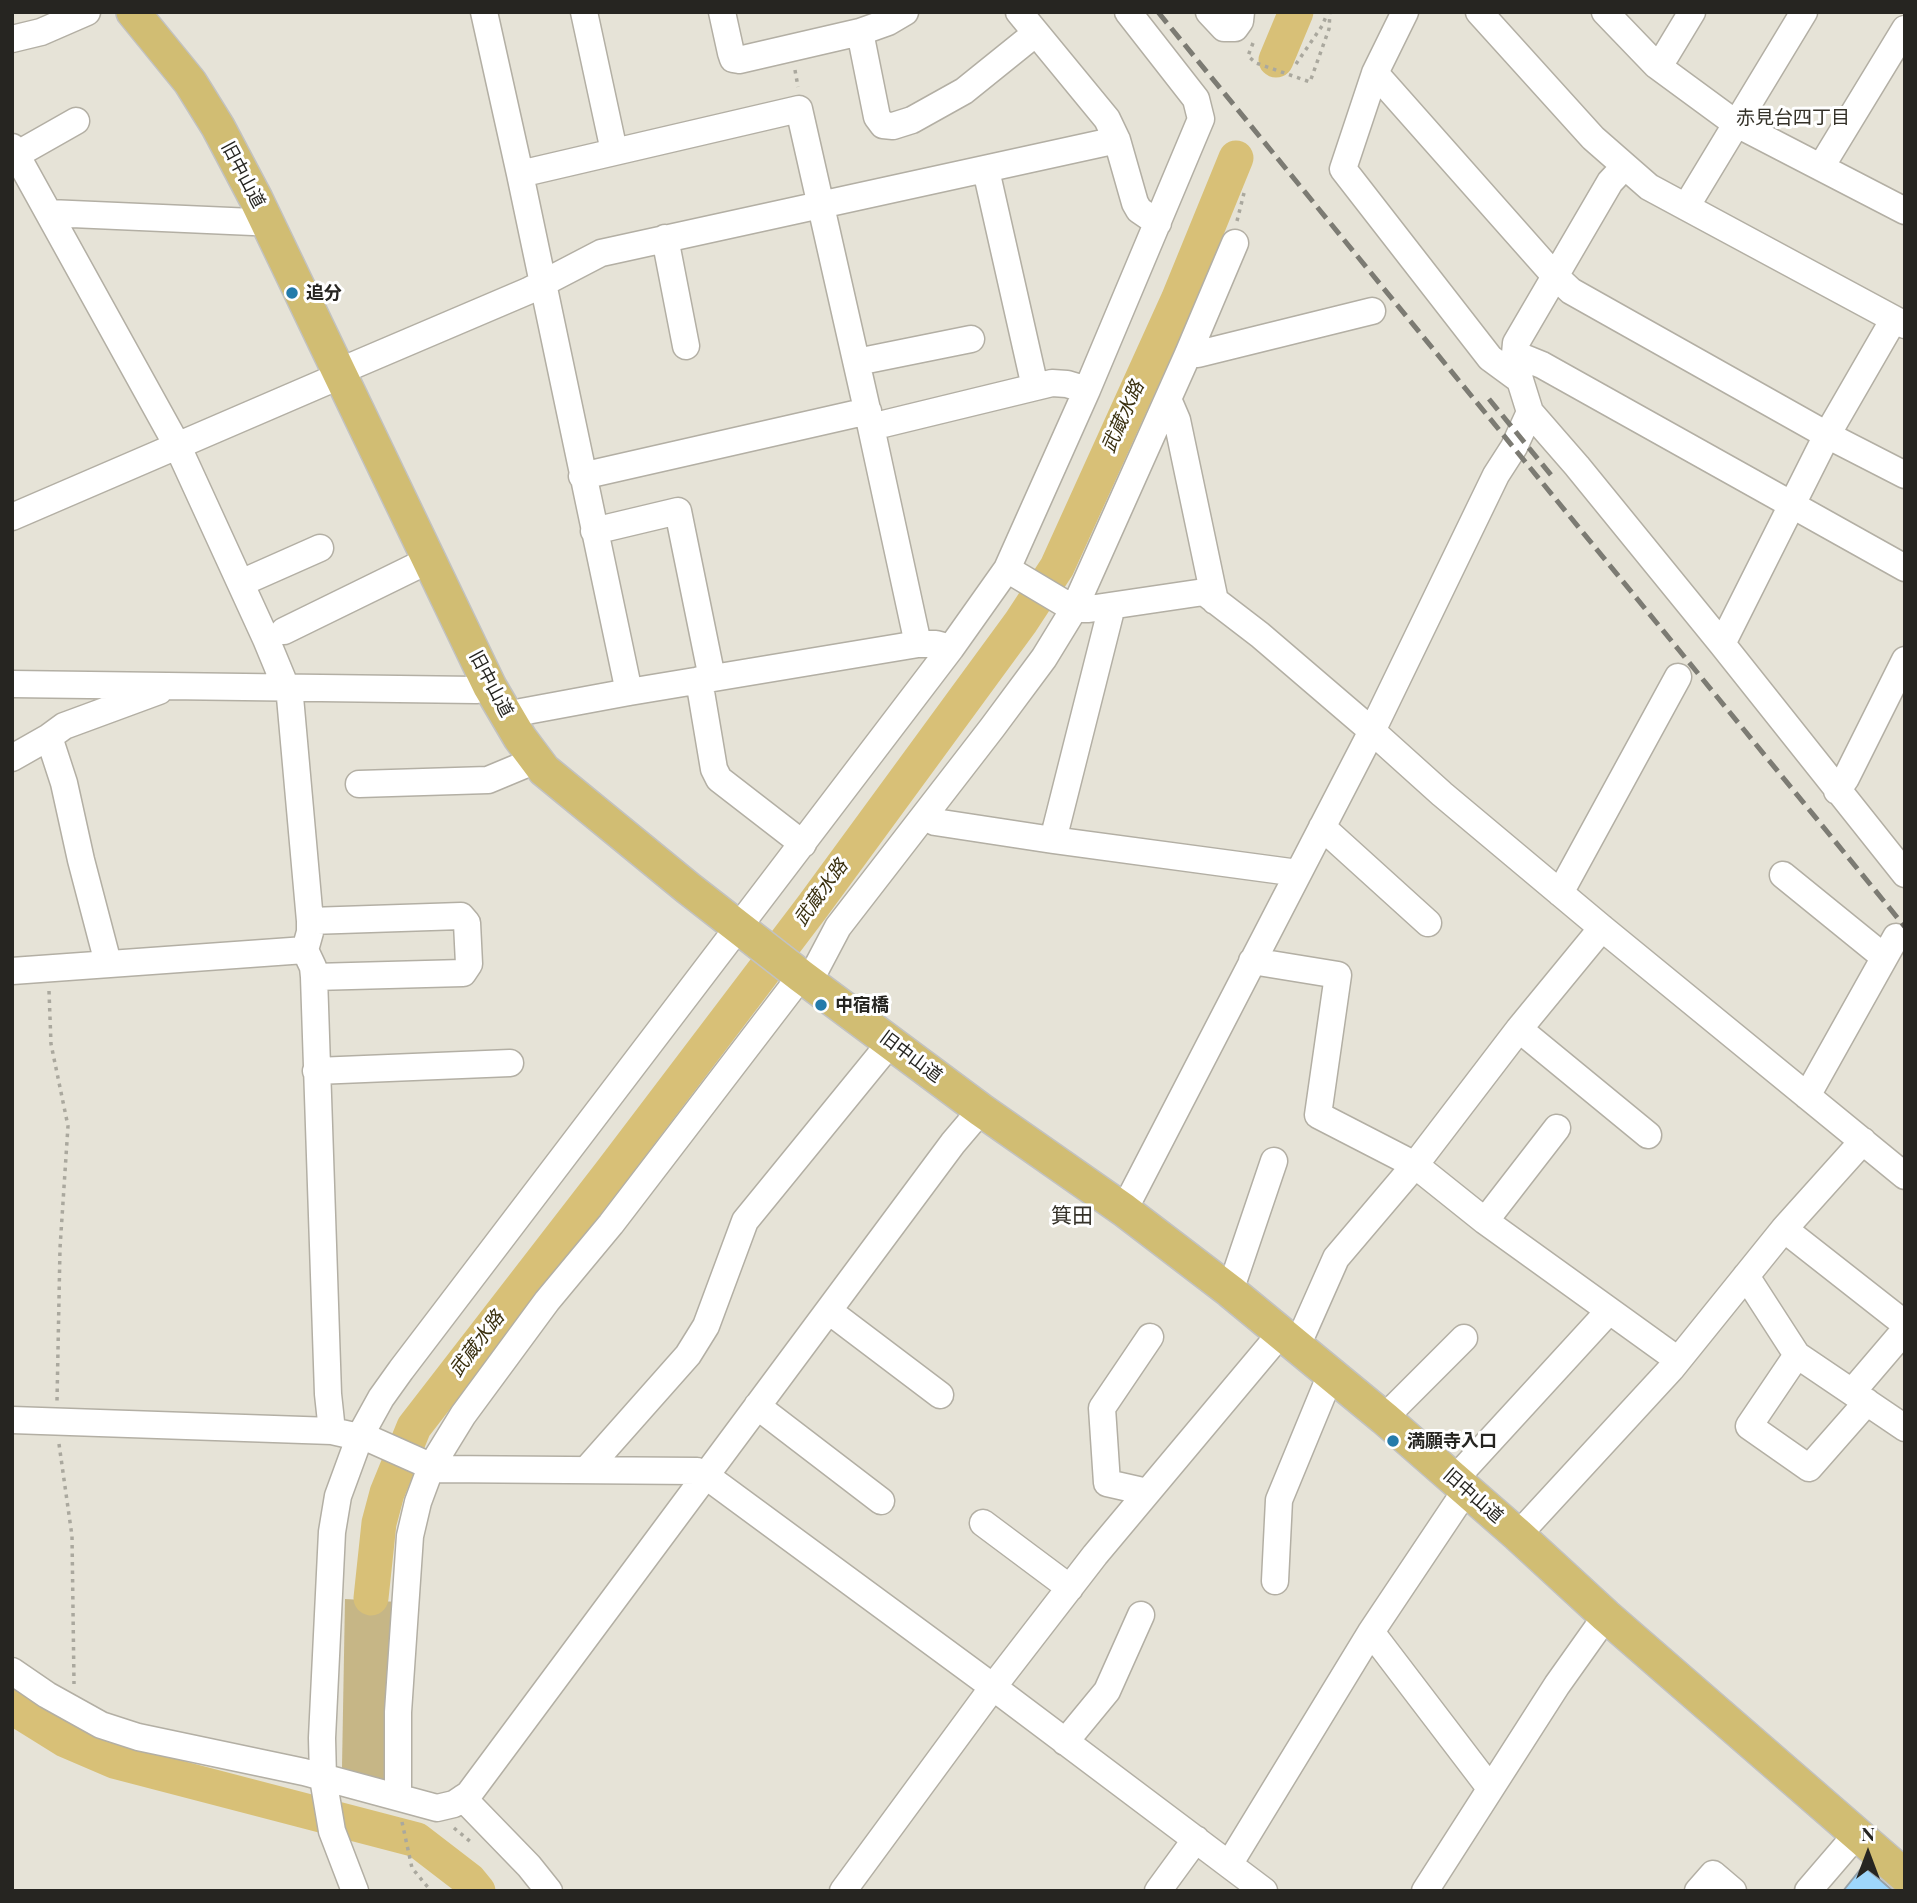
<!DOCTYPE html>
<html>
<head>
<meta charset="utf-8">
<style>
  body { margin:0 }
  #map { position:relative; width:1917px; height:1903px; overflow:hidden; background:#e6e3d7; font-family:"Playfair Display",serif }
  canvas { display:block }
  .frame { position:absolute; inset:0; border:14px solid #262521; pointer-events:none }
  .north { position:absolute; left:1833px; top:1819px; width:70px; height:70px; -webkit-text-stroke:5px #fff; paint-order:stroke; rotate:0deg; font-size:19px; font-weight:700; line-height:28px; text-align:center; color:#262521 }
  .north::after { content:''; display:block; margin:auto; width:24px; height:32px; background:#262521; clip-path:polygon(50% 0,100% 100%,50% 72%,0 100%) }
</style>
</head>
<body>
<div id="map">
<canvas width="1917" height="1903"></canvas>
<div class="frame"></div>
<div class="north">N</div>
</div>
<script>
const ctx = document.querySelector('canvas').getContext('2d');
ctx.lineJoin = 'round';
function fill(path, color) { ctx.fillStyle = color; ctx.fill(path, 'evenodd'); }
const shape = rows => new Path2D(rows.map(r => 'M' + r).join(''));
function stroke(path, color, width, dash) { ctx.strokeStyle = color; ctx.lineWidth = width; ctx.lineCap = dash ? 'butt' : 'round'; ctx.setLineDash(dash || []); ctx.stroke(path); }
function label(font, color, halo, rows, align = 'center') {
  ctx.font = font + ' "Playfair Display","Noto Sans JP",serif'; ctx.lineWidth = 6; ctx.setLineDash([]); ctx.textBaseline = 'middle'; ctx.strokeStyle = halo; ctx.fillStyle = color; for (const [text, x, y, turn = 0] of rows) {
    ctx.save(); ctx.translate(x, y); ctx.rotate((+turn || 0) * Math.PI / 180); ctx.textAlign = isNaN(turn) ? turn : align; if (halo) ctx.strokeText(text, 0, 0); ctx.fillText(text, 0, 0); ctx.restore();
  }
}
fill(shape([
  [345,1599,398,1602,388,1783,344,1774,342,1767]
]), '#c6b686');
stroke(shape([
  [1276,60,1296,12],
  [371,1598,379,1523,387,1493,414,1427,612,1171,813,906,1021,622,1057,567,1178,300,1236,158],
  [12,1707,65,1740,114,1761,417,1840,469,1880,478,1891]
]), '#d8c077', 35);
const building = shape([
  [1863,1866,1877,1877,1893,1891,1843,1891,1863,1866]
]);
fill(building, '#9ed6fb');
stroke(building, '#96a1a8', 2);
const minor = shape([
  [484,12,520,174,629,692],
  [584,12,614,151],
  [722,12,731,53,733,59,739,60,860,32,888,22,905,12],
  [1019,12,1107,119,1117,140,1135,203,1139,210,1158,223],
  [1209,12,1224,28,1235,28,1240,21,1241,12],
  [1405,12,1375,73,1343,169,1490,358,1520,380],
  [1479,12,1593,138,1649,187,1905,325],
  [1605,12,1656,65,1735,123,1905,211],
  [860,32,877,117,883,125,893,126,912,120,964,91,1036,33],
  [12,39,41,32,87,12],
  [1656,65,1666,55,1692,12],
  [1375,73,1554,275,1571,291,1827,435,1905,475],
  [12,147,178,447,266,639,290,697,310,921,310,932,305,950,313,967,314,977,328,1394,332,1431],
  [16,155,76,121],
  [1624,167,1610,182,1516,343,1515,354,1520,380,1530,412,1577,466,1722,644,1905,874],
  [1821,167,1905,29],
  [986,170,1035,387],
  [520,174,799,109,871,427,1052,383,1067,384,1087,390],
  [1686,207,1804,12],
  [49,213,253,222,266,219],
  [665,238,686,346],
  [1188,354,1198,354,1372,311],
  [1515,354,1542,365,1905,568],
  [857,362,971,339],
  [1168,399,1177,420,1215,601],
  [871,427,918,644],
  [582,476,868,411],
  [12,517,330,380,352,366,528,291,601,253,1117,140],
  [594,531,678,511,712,678],
  [1007,569,1074,609,1089,609,1204,592,1260,635,1372,731,1442,794,1602,928,1905,1176],
  [241,583,320,548],
  [284,631,429,560],
  [1722,644,1827,435,1894,319],
  [699,680,714,769,719,779,803,844],
  [12,684,476,690,490,687],
  [508,716,521,712,629,692,918,644,936,644,951,648],
  [49,737,64,783,81,860,108,963],
  [12,758,49,737,64,726,159,691],
  [359,784,488,780,536,760],
  [1837,791,1846,778,1905,660],
  [924,817,935,822,1053,840,1298,873],
  [1322,827,1428,923],
  [1053,840,1112,606],
  [1783,875,1884,957],
  [1560,893,1678,677],
  [310,921,461,916,467,923,469,964,463,973,314,977],
  [1252,961,1338,975,1318,1115,1415,1165,1485,1221,1678,1360],
  [12,971,305,950],
  [809,982,838,927,992,728,1044,658,1074,609,1188,354,1235,243],
  [1519,1029,1648,1135],
  [316,1071,510,1063],
  [1807,1096,1896,937],
  [1124,1210,1372,731,1496,475,1514,447,1530,412],
  [1485,1221,1557,1128],
  [1784,1229,1905,1324],
  [1746,1276,1797,1355,1905,1428],
  [1230,1291,1274,1161],
  [829,1311,940,1395],
  [1297,1346,1336,1258,1415,1165,1519,1029,1602,928],
  [1797,1355,1749,1426,1809,1468,1867,1402],
  [1852,1392,1905,1330],
  [757,1406,881,1501],
  [1384,1418,1464,1338],
  [12,1420,332,1431,372,1440,437,1469,697,1471,705,1475,993,1687,1264,1891],
  [587,1469,688,1355,706,1326,745,1221,891,1042],
  [1454,1480,1609,1311],
  [1147,1492,1107,1483,1102,1408,1150,1337],
  [983,1523,1070,1588],
  [1518,1535,1671,1369,1784,1229,1863,1141],
  [1275,1581,1279,1500,1331,1374],
  [1371,1632,1490,1788],
  [12,1671,47,1695,101,1725,138,1737,304,1772,437,1808,454,1804,469,1794,953,1143,981,1110],
  [1065,1742,1107,1691,1141,1615],
  [398,1796,398,1712,410,1536,418,1502,431,1467,463,1415,547,1301,611,1224,801,976],
  [463,1798,529,1866,549,1891],
  [1230,1863,1371,1632,1466,1490],
  [355,1891,332,1831,323,1778,322,1738,332,1532,338,1496,360,1436,381,1398,401,1370,951,648,1007,569,1087,390,1201,119,1196,99,1128,12],
  [843,1891,993,1687,1095,1555,1281,1333],
  [1158,1891,1196,1839],
  [1425,1891,1557,1685,1606,1616],
  [1698,1891,1713,1874,1733,1891],
  [1808,1891,1857,1834]
]);
const major = shape([
  [133,12,190,82,218,127,256,199,490,687,520,738,544,770,688,888,801,976,981,1110,1124,1210,1230,1291,1384,1418,1518,1535,1606,1616,1905,1876]
]);
stroke(minor, '#b3afa4', 29);
stroke(major, '#c2c2c1', 36);
stroke(shape([
  [1253,43,1248,56,1256,63,1310,82,1329,29,1330,12],
  [1296,64,1322,26,1328,12],
  [795,70,798,87],
  [1237,221,1244,193],
  [49,991,51,1044,68,1126,60,1248,57,1401],
  [59,1444,72,1536,74,1684],
  [402,1822,412,1868,431,1891],
  [454,1828,472,1843]
]), '#aaa89e', 3.5, [3.5, 5]);
stroke(minor, '#fff', 26);
stroke(major, '#d1bd73', 33);
stroke(shape([
  [1158,12,1905,927],
  [1489,399,1551,475]
]), '#7c7b73', 5, [14, 7]);
for (const [x, y, r, color] of [
  [292,293,7,"#247baa"],
  [821,1005,7,"#247baa"],
  [1393,1441,7,"#247baa"]
]) { const dot = new Path2D(); dot.arc(x, y, r, 0, 2 * Math.PI); ctx.fillStyle = color; ctx.fill(dot); stroke(dot, '#fff', 2.5); }
label('18px', '#262521', '#fff', [
  ["旧中山道",243,175,62],
  ["旧中山道",491,684,62],
  ["旧中山道",911,1057,37],
  ["旧中山道",1473,1496,41]
]);
label('bold 18px', '#262521', '#fff', [
  ["追分",306,293],
  ["中宿橋",835,1005],
  ["満願寺入口",1407,1441]
], 'left');
label('19px', '#343128', '#fff', [
  ["赤見台四丁目",1793,118]
]);
label('italic 19px', '#392f0e', '#fff', [
  ["武蔵水路",1123,417,-66],
  ["武蔵水路",821,893,-54],
  ["武蔵水路",477,1344,-53]
]);
label('21px', '#343128', '#fff', [
  ["箕田",1072,1216]
]);
</script>
</body>
</html>
